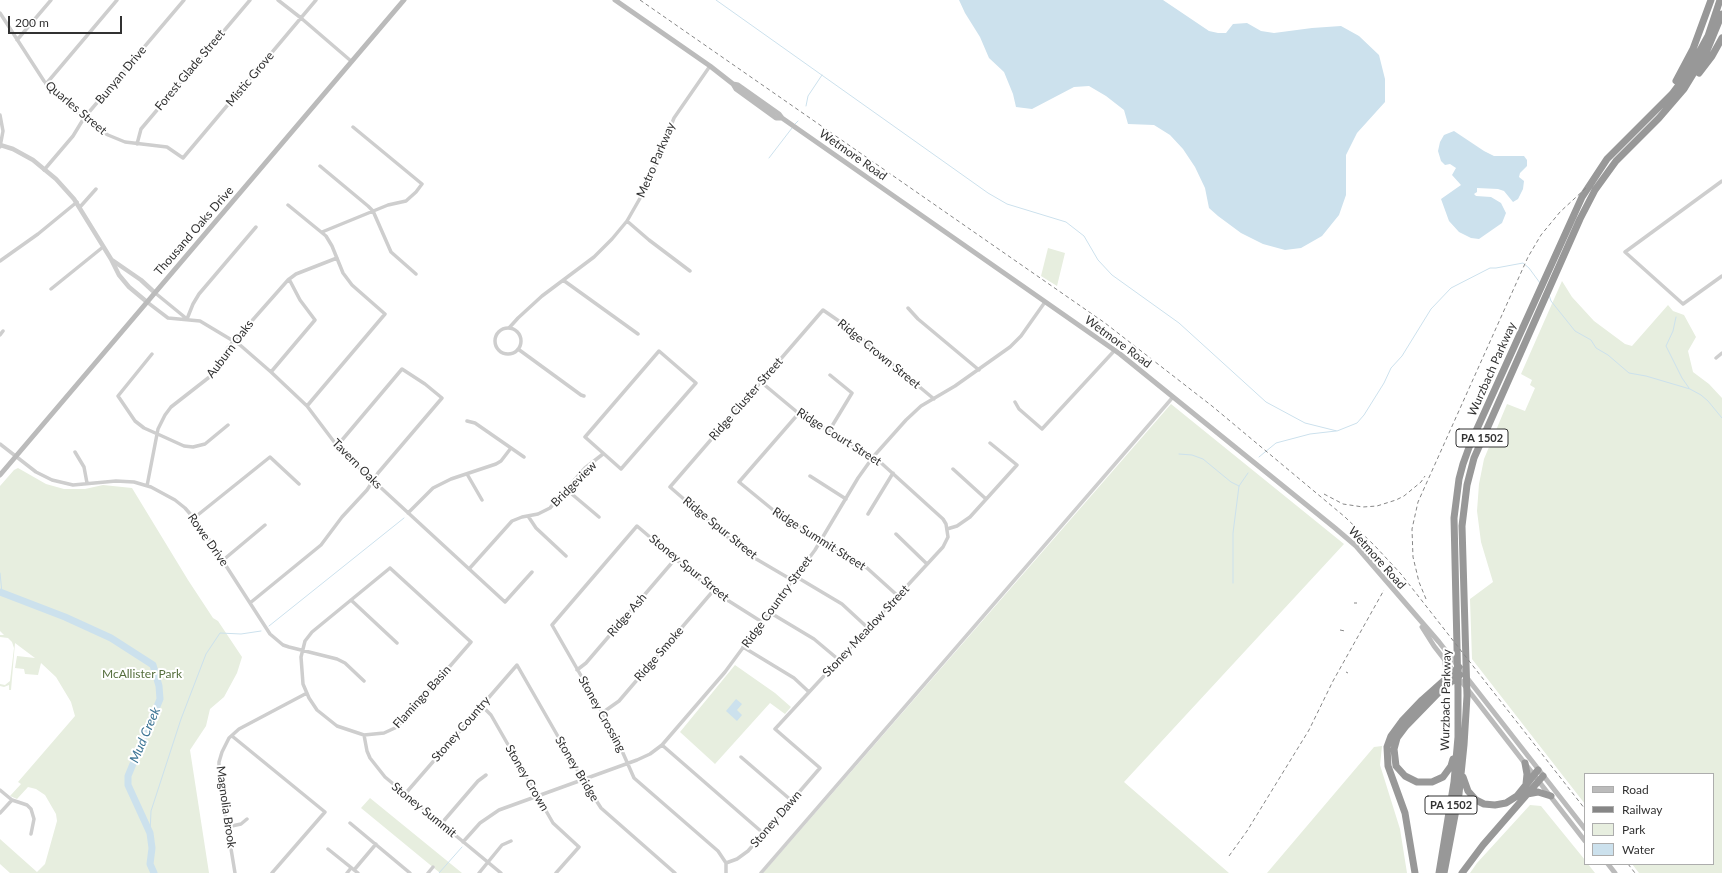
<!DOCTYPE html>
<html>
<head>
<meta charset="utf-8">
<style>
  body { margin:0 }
  #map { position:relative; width:1722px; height:873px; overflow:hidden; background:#fff; font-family:Lato,sans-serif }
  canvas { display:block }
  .legend { position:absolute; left:1584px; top:773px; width:130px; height:92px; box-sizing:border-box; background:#fff; border:1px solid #adadad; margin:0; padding:5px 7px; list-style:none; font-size:12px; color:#313131 }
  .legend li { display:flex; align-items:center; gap:8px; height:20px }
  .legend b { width:20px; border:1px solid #adadad }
  .scale { position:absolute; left:8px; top:16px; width:114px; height:18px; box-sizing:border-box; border:2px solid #313131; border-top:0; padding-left:5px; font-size:12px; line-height:14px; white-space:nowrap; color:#313131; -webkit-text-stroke:3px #fff; paint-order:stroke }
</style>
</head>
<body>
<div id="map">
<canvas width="1722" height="873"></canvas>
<ul class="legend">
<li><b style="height:5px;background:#bbb"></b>Road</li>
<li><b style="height:5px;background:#868686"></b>Railway</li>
<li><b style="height:11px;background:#e7eedf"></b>Park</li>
<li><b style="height:11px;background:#cce1ed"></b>Water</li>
</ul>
<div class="scale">200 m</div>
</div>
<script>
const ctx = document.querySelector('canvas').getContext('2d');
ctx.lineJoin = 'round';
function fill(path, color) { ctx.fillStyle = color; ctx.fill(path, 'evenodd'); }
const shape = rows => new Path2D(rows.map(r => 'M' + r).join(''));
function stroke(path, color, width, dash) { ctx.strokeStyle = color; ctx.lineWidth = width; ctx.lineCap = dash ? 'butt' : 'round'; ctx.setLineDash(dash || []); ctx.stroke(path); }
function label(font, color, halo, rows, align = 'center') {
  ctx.font = font + ' Lato,sans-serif'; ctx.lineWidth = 4; ctx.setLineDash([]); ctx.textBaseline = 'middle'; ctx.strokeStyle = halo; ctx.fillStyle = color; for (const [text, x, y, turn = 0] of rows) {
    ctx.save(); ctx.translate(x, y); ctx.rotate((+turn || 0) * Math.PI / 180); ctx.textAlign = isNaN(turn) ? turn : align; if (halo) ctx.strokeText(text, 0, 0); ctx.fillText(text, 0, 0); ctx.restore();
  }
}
fill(shape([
  [1048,248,1065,253,1057,286,1041,276],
  [1562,281,1572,297,1594,321,1625,344,1632,346,1668,305,1673,311,1684,315,1696,337,1688,351,1693,372,1709,384,1722,398,1722,873,1639,873,1632,864,1713,864,1713,774,1585,774,1585,804,1472,659,1470,599,1493,582,1481,542,1477,511,1479,484,1484,459,1507,404,1525,411,1535,388,1530,385,1532,380,1521,374],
  [1171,404,1344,544,1124,782,1229,873,763,873],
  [18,468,46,484,64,489,85,489,103,485,132,488,188,580,213,618,218,621,242,657,237,673,224,697,210,709,206,726,190,750,209,873,10,873,0,864,0,839,37,872,45,864,57,821,56,814,45,795,36,789,28,787,17,799,10,796,21,784,18,782,75,716,71,702,56,677,41,663,38,675,25,674,24,669,15,668,17,656,35,658,15,643,11,690,9,690,9,685,4,687,0,686,0,684,5,685,10,681,14,648,12,642,8,638,0,637,0,635,4,635,0,631,0,486,14,470],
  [735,665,775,693,791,707,785,714,770,703,715,764,680,732],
  [1382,746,1380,765,1400,829,1407,873,1267,873,1374,747],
  [370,798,462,873,440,873,361,808],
  [1530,805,1541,806,1585,860,1585,864,1588,864,1595,873,1470,873,1477,863]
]), '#e7eedf');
fill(shape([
  [959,0,1163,0,1209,31,1218,33,1226,33,1233,24,1247,23,1261,31,1274,33,1312,28,1341,26,1359,36,1379,55,1385,79,1385,102,1357,133,1346,155,1346,195,1339,215,1322,236,1301,248,1285,250,1263,244,1241,233,1218,216,1209,208,1205,188,1195,167,1183,149,1170,135,1154,125,1128,124,1124,110,1106,96,1089,86,1074,87,1032,109,1016,107,1013,94,1004,72,989,58,980,37,965,13],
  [1454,131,1484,151,1494,156,1524,156,1527,160,1527,166,1520,173,1519,177,1524,181,1523,189,1518,199,1513,202,1504,191,1498,189,1477,188,1477,192,1474,194,1476,196,1491,197,1501,203,1506,213,1502,223,1479,239,1471,238,1459,232,1449,221,1441,199,1461,185,1452,175,1456,168,1450,164,1445,165,1441,161,1438,151,1440,142,1444,135],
  [736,699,742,704,737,710,742,715,737,721,726,711]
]), '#cce1ed');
stroke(shape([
  [716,0,988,193,1007,204,1066,222,1084,236,1098,260,1112,275,1179,323,1266,402,1305,423,1337,431,1357,423,1364,415,1384,383,1391,368,1402,356,1431,309,1451,288,1490,268,1496,268,1523,263,1529,268,1540,283],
  [806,106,808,96,822,75],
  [795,124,798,121],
  [769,158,792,128],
  [1549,295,1551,301,1575,331,1591,340,1596,348,1608,355,1629,373,1646,376,1690,389,1701,395,1708,401,1722,418],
  [1676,317,1673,331,1666,346,1682,378,1689,388],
  [1179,454,1192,455,1203,459,1231,482,1239,486],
  [1259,457,1276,443,1310,434,1336,431],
  [0,573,2,593],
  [1233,583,1233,533,1239,486,1248,473],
  [269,626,404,518],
  [150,833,151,811,181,719,206,654,220,633,241,634,261,631],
  [439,873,462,847]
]), '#cce1ed', 1);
stroke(shape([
  [0,592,65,617,111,638,153,665,159,686,160,699,128,776,128,785,150,833,152,848,150,864,154,873]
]), '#cce1ed', 7);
stroke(shape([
  [278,0,301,18,351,61],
  [0,13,44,81,53,92,96,128,108,135,125,142,167,147,183,158,316,0],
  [17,40,51,0],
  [46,84,117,0],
  [0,115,3,131,0,147],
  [137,144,141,129,250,0],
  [320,166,368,206,373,211,391,252,416,274],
  [44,170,73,136,84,118,184,0],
  [1722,181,1625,252,1683,304,1722,276],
  [288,205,326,236,332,246,343,273,352,285,385,314,307,406],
  [80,207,96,189],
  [627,221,649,240,690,271],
  [322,232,388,205,406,201,416,192,422,184,353,127],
  [0,261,38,234,77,202],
  [563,280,638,334],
  [51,289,103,247],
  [154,292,187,319],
  [147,302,168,318,200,321,240,345,271,372,307,406,341,451,505,602,532,572],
  [908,308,918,319,979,370],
  [187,319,193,304,199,294,256,227],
  [509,328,518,318,542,296,594,257,612,239,627,221,647,186,674,118,710,66],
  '495 341a13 13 0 1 1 26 0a13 13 0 1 1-26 0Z',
  [0,335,3,331],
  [518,349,581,395,584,396],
  [659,351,696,383,621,469,585,437,659,351],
  [152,354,118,396,135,421,144,428,162,436,184,446,193,447,205,444,228,425],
  [1716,358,1722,353],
  [271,372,315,320,300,300,289,279],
  [1015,402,1019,409,1042,429,1115,350],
  [799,413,739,482,778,514,867,568,898,596],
  [467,421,475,423,524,457],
  [829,431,852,393,830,375],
  [0,444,36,472,52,480,73,485,116,481,134,482,151,487,175,500,185,508,199,524,270,634,283,645,289,647,337,659,345,663,364,681],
  [75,452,84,467,87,483],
  [953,469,986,499],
  [467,474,482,500],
  [810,476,846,499],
  [147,486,158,429,165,415,171,407,212,375,222,362,227,349,288,280,296,274,337,258],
  [567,490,599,517],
  [408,513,433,488,451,479,496,464,501,461,511,448],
  [868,514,893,473],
  [528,516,536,528,566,556],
  [194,518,270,457,299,484],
  [947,529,957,526,970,517,1017,465,990,443],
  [896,534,927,564],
  [222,561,265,525],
  [390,568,471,642,397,727,384,733,364,735,337,726,317,710,309,698,303,684,301,657,305,641,312,632,390,568],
  [469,569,512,521,522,517,538,514,550,508,585,468,603,454],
  [795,576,842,604,868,628],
  [792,580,746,553,670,487,823,310,849,328,934,399],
  [351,600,397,643],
  [250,603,321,545,342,517,367,490,378,473,442,398,425,384,402,369,337,446],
  [769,612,814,639,839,660],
  [743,647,794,678,809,692],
  [577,670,586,663,676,558],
  [481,705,491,715,553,823,579,847,556,873],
  [602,713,619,701,713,591],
  [364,735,367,751,370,758,385,777,501,873],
  [232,736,325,812,272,873],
  [662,745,763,833],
  [741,757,792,801],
  [0,790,12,800,27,805,31,809,34,819,31,834],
  [405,794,517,665,583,780,601,808,675,873],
  [0,813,12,800],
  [350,823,410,873],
  [441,824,478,781,486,775],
  [227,827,241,824,247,819],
  [463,842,480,823,499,810,637,760,650,754,662,745,725,672,815,550,858,478,873,457,906,420,921,406,955,386,1010,347,1021,336,1045,302],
  [328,849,358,873],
  [726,863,737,859,748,851,820,768,775,729,943,547,948,537,946,524,943,519,879,461,797,412,761,382],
  [354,870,376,844],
  [235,873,219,776,219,762,222,752,229,738,239,729,307,693],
  [347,873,351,868],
  [428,873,433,867],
  [479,873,502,845,511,841],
  [726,873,726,863,718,851,634,778,615,735,552,625,637,526,713,591,762,622],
  [761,873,1173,397]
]), '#cecece', 3.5);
stroke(shape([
  [0,145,13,149,33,160,56,179,74,199,111,259,119,275,129,287,147,302],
  [112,260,141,280,154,292]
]), '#cecece', 4.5);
stroke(shape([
  [615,0,710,66,733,84,736,89,776,118,782,118],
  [733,84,738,85,779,114,782,118,1120,354,1335,528,1356,546,1439,642,1585,829],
  [0,475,404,0],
  [1422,627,1434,646,1585,841],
  [1608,864,1615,873]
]), '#bbb', 5);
stroke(shape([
  [1699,73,1712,56,1722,38],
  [1676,81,1693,49,1711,0],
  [1446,660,1447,677],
  [1453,759,1451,766,1443,777,1432,782,1417,782,1405,776,1396,766,1394,749,1397,738,1406,726,1442,689,1460,675],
  [1525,763,1527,774,1526,784],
  [1463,777,1468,791,1476,800,1484,804,1495,805,1506,803,1517,796,1538,770],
  [1527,794,1538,792,1551,796],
  [1415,873,1405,813,1388,766,1387,747,1391,736,1402,721,1422,700,1459,667],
  [1439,873,1454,782,1458,737,1458,690,1454,518,1459,479,1463,464,1471,442,1582,197,1607,159,1672,94,1687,74,1708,36,1720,0],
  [1444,873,1459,794,1464,745,1467,696,1462,526,1467,485,1474,458,1580,219,1595,190,1616,161,1659,118,1684,89,1706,53,1722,14],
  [1462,873,1483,845,1543,776]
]), '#989898', 7);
stroke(shape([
  [640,0,1105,323,1212,406,1345,517,1375,546,1401,574,1585,809],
  [1324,494,1343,504,1363,507,1377,506,1396,500,1404,496,1421,482,1425,476],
  [1426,599,1419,582,1413,557,1412,529,1418,502,1528,257,1541,235,1560,212,1587,187],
  [1354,603,1357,603],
  [1340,630,1345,631],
  [1346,672,1348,673],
  [1229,856,1247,831,1309,730,1333,681,1384,590],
  [1628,864,1635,873]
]), '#868686', 1, [4, 3]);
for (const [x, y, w] of [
  [1482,438,52],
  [1451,805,52]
]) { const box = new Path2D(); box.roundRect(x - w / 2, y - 9, w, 18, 3); ctx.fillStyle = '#fff'; ctx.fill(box); stroke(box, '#313131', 1); }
label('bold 11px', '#313131', null, [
  ["PA 1502",1482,438],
  ["PA 1502",1451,805]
]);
label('12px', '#313131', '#fff', [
  ["Forest Glade Street",190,70,-50],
  ["Bunyan Drive",121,75,-50],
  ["Mistic Grove",250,79,-50],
  ["Quarles Street",76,108,40],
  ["Wetmore Road",853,155,35],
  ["Metro Parkway",656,160,-67],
  ["Thousand Oaks Drive",194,231,-49],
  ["Wetmore Road",1118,342,36],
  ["Auburn Oaks",230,349,-53],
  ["Ridge Crown Street",879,354,39],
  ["Wurzbach Parkway",1492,369,-66],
  ["Ridge Cluster Street",746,399,-49],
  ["Ridge Court Street",839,437,32],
  ["Tavern Oaks",357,464,45],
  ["Bridgeview",574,484,-45],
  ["Ridge Spur Street",720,528,39],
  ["Ridge Summit Street",819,539,32],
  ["Rowe Drive",208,540,55],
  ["Wetmore Road",1377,558,48],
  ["Stoney Spur Street",689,568,39],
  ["Ridge Country Street",777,602,-54],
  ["Ridge Ash",627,615,-49],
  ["Stoney Meadow Street",866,631,-47],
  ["Ridge Smoke",659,654,-49],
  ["Flamingo Basin",422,697,-48],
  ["Wurzbach Parkway",1446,700,-89],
  ["Stoney Crossing",602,714,61],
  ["Stoney Country",461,729,-49],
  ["Stoney Bridge",577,769,59],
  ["Stoney Crown",527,778,60],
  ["Magnolia Brook",226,807,82],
  ["Stoney Summit",424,810,39],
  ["Stoney Dawn",776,819,-49]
]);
label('12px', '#556e3d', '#fff', [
  ["McAllister Park",142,674]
]);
label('italic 13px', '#3d7595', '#fff', [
  ["Mud Creek",145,735,-67]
]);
</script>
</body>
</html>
